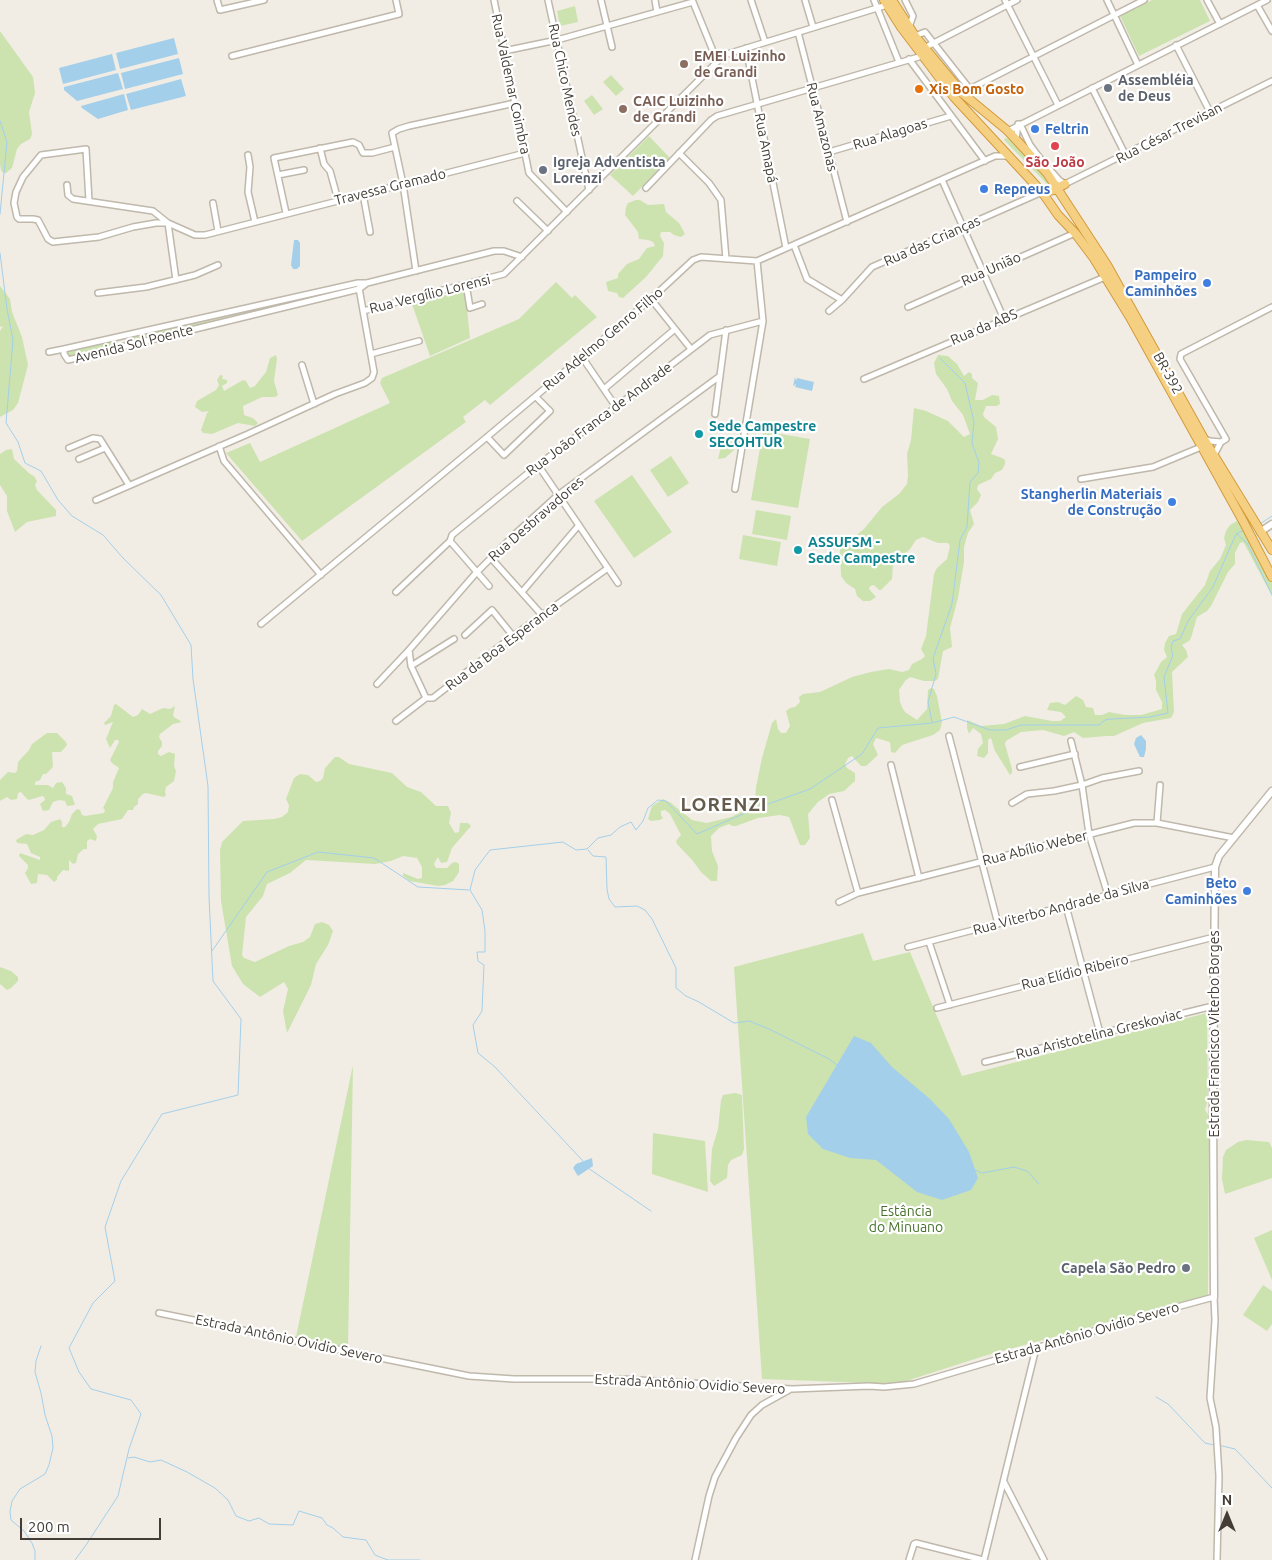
<!DOCTYPE html>
<html>
<head>
<meta charset="utf-8">
<style>
  body { margin:0 }
  #map { position:relative; width:1272px; height:1560px; overflow:hidden; background:#f1ede4; font-family:Ubuntu,sans-serif }
  canvas { display:block }
  .north { position:absolute; left:1202px; top:1490px; width:50px; height:50px; -webkit-text-stroke:4px #fff; paint-order:stroke; rotate:0deg; font-size:14px; font-weight:700; line-height:20px; text-align:center; color:#433d35 }
  .north::after { content:''; display:block; margin:auto; width:18px; height:22px; background:#433d35; clip-path:polygon(50% 0,100% 100%,50% 72%,0 100%) }
  .scale { position:absolute; left:20px; top:1518px; width:141px; height:22px; box-sizing:border-box; border:2px solid #433d35; border-top:0; padding-left:6px; font-size:15px; line-height:18px; white-space:nowrap; color:#433d35; -webkit-text-stroke:4px #fff; paint-order:stroke }
</style>
</head>
<body>
<div id="map">
<canvas width="1272" height="1560"></canvas>
<div class="north">N</div>
<div class="scale">200 m</div>
</div>
<script>
const ctx = document.querySelector('canvas').getContext('2d');
ctx.lineJoin = 'round';
function fill(path, color) { ctx.fillStyle = color; ctx.fill(path, 'evenodd'); }
const shape = rows => new Path2D(rows.map(r => 'M' + r).join(''));
function stroke(path, color, width, dash) { ctx.strokeStyle = color; ctx.lineWidth = width; ctx.lineCap = dash ? 'butt' : 'round'; ctx.setLineDash(dash || []); ctx.stroke(path); }
function label(font, color, halo, rows, align = 'center') {
  ctx.font = font + ' Ubuntu,sans-serif'; ctx.lineWidth = 4.5; ctx.setLineDash([]); ctx.textBaseline = 'middle'; ctx.strokeStyle = halo; ctx.fillStyle = color; for (const [text, x, y, turn = 0] of rows) {
    ctx.save(); ctx.translate(x, y); ctx.rotate((+turn || 0) * Math.PI / 180); ctx.textAlign = isNaN(turn) ? turn : align; if (halo) ctx.strokeText(text, 0, 0); ctx.fillText(text, 0, 0); ctx.restore();
  }
}
fill(shape([
  [1152,0,1200,0,1210,21,1139,56,1120,16],
  [575,6,578,22,560,26,557,11],
  [0,31,33,77,35,93,29,112,32,134,30,139,21,144,17,149,12,168,6,173,3,173,1,170,0,164],
  [611,75,624,89,616,96,603,82],
  [592,95,603,109,594,115,584,101],
  [649,136,670,158,633,196,610,175],
  [1005,138,1010,139,1025,154,1050,182,1049,186,1004,140],
  [636,200,640,200,648,205,664,204,666,212,679,223,685,234,681,237,674,235,670,232,661,232,660,236,664,243,663,256,646,277,623,298,619,297,617,293,608,291,606,282,618,278,618,274,627,264,639,259,647,248,655,246,653,242,648,240,639,239,638,232,625,215,626,207,628,203],
  [556,282,572,298,575,295,597,317,490,405,485,400,463,417,466,422,302,541,226,453,250,443,260,462,390,403,380,383,382,378,519,319],
  [0,286,10,299,12,312,22,337,28,365,18,403,13,410,0,417,0,331,3,326,0,327],
  [352,288,354,288,247,316,246,314,247,311],
  [465,290,470,338,430,356,412,304],
  [233,313,236,313,238,316,129,342,124,339,125,337],
  [115,339,118,343,116,347,70,358,68,357,68,352,71,349],
  [276,355,277,359,274,381,278,395,275,397,262,397,243,406,244,415,253,418,258,423,255,426,238,423,212,434,203,433,201,430,207,413,209,411,202,412,195,407,197,401,216,390,219,385,217,380,220,375,223,376,222,379,227,380,227,383,222,386,224,391,243,380,246,381,250,388,255,386,258,382,266,372,270,358],
  [938,355,948,356,957,364,964,376,969,372,972,374,972,378,978,383,975,400,983,400,992,395,999,396,1000,404,997,406,986,406,983,414,984,417,996,427,998,439,991,454,1002,458,1005,460,1005,464,1002,470,995,473,991,479,978,485,977,489,981,495,978,502,970,510,974,524,968,533,964,547,964,562,958,598,950,628,952,647,943,651,938,679,935,681,924,681,910,677,905,681,899,690,900,702,903,709,905,712,917,720,927,709,928,690,931,688,934,689,937,696,942,722,940,730,933,735,902,745,895,753,891,752,890,742,876,738,873,744,878,755,866,766,861,766,852,756,848,758,845,764,847,768,855,773,855,781,844,791,829,794,818,802,808,814,810,838,805,845,800,845,789,817,780,815,758,818,736,826,732,826,729,824,719,828,711,836,712,851,718,866,717,881,711,881,701,872,693,861,677,844,676,841,681,835,670,814,665,810,661,811,661,815,663,818,660,820,651,821,648,819,652,806,663,799,671,803,692,820,707,823,731,817,745,810,755,801,756,787,762,758,772,723,776,719,778,729,781,733,786,733,790,726,786,711,790,708,795,707,800,702,799,697,803,694,820,692,852,677,871,672,889,669,902,672,909,670,912,664,922,659,925,656,921,649,926,636,934,574,937,568,947,559,950,546,948,543,938,543,923,537,916,540,910,549,893,565,892,579,881,590,879,590,874,585,870,586,869,589,876,597,870,601,863,601,857,596,855,589,846,583,841,576,840,549,841,545,852,539,864,529,882,507,899,494,907,484,908,475,907,454,911,440,914,408,926,411,948,421,964,437,970,434,963,415,952,401,947,389,936,374,934,363],
  [763,431,810,439,798,508,751,500],
  [738,437,734,450,725,458,718,459,723,438],
  [12,449,14,459,30,474,34,476,37,481,35,485,37,490,56,510,56,516,27,522,15,532,7,511,7,496,0,485,0,454,6,450],
  [671,456,689,483,668,497,650,470],
  [632,475,672,532,634,558,594,501],
  [756,510,791,516,787,540,752,534],
  [1237,521,1241,525,1272,583,1272,596,1245,545,1243,542,1240,543,1235,553,1235,564,1228,572,1211,606,1207,611,1197,617,1191,638,1189,641,1182,645,1186,650,1188,657,1172,672,1174,712,1171,718,1143,723,1114,736,1107,736,1083,738,1074,732,1064,736,1043,730,1021,732,1006,741,1005,744,1012,769,1012,773,1010,775,995,751,991,738,988,740,988,753,984,758,977,756,978,749,983,743,981,734,973,728,969,734,967,728,967,720,981,726,1004,724,1025,716,1052,721,1060,721,1066,717,1061,712,1047,710,1050,703,1058,702,1065,705,1076,696,1083,700,1086,707,1093,708,1095,715,1102,715,1109,712,1125,715,1141,715,1162,709,1162,702,1156,690,1156,681,1154,675,1161,662,1167,657,1164,650,1165,643,1169,636,1176,634,1182,614,1205,585,1210,571,1220,559,1226,545,1224,538,1226,531,1230,525],
  [743,535,781,542,777,566,739,559],
  [116,704,133,717,138,715,142,709,150,714,163,708,170,709,175,706,173,715,174,717,182,722,173,724,160,734,159,737,162,742,162,746,158,751,158,754,161,756,169,752,175,754,174,766,176,771,174,781,166,787,165,792,166,795,164,797,146,793,143,794,138,799,138,804,134,807,133,810,128,810,122,819,98,824,93,829,97,836,96,841,90,839,87,841,87,849,84,849,78,854,76,863,73,864,69,860,69,871,63,870,57,877,57,880,54,882,47,875,38,874,37,883,31,884,25,873,28,868,28,865,19,856,20,853,40,860,40,857,31,853,27,844,17,843,16,840,26,834,33,835,44,830,51,822,60,819,62,822,62,827,65,827,69,822,72,814,77,809,80,810,82,815,85,816,104,813,105,810,103,808,113,788,113,782,119,768,112,763,110,760,119,742,118,740,115,740,110,748,106,739,113,722,105,725,104,723,111,716,114,705],
  [47,733,57,733,66,742,67,745,61,752,52,752,53,767,46,774,43,774,40,780,35,782,35,785,48,785,53,788,56,783,62,782,66,788,66,794,72,796,75,805,67,806,65,801,59,800,53,802,49,810,43,811,40,804,45,800,44,797,42,796,29,800,27,799,21,792,18,793,17,799,11,800,7,797,0,801,0,780,8,772,15,773,17,771,18,762,29,750,32,744],
  [335,757,339,757,349,764,392,773,407,787,421,792,436,806,448,806,451,813,449,823,455,833,459,832,460,823,468,823,471,826,452,848,447,862,441,863,438,857,436,860,434,864,436,868,447,868,452,863,456,862,459,864,459,872,453,881,445,885,438,886,410,881,403,876,403,873,418,879,422,878,422,867,417,858,403,856,391,861,375,864,306,860,290,873,267,884,263,896,246,917,242,955,244,958,255,962,289,946,303,942,310,937,315,924,322,922,329,925,333,931,328,945,316,964,311,985,287,1033,283,1011,288,989,284,982,260,997,243,984,232,966,221,901,220,850,222,842,243,821,274,819,282,817,288,812,289,805,286,799,294,778,300,774,308,775,316,782,320,781,323,778,325,768],
  [863,933,873,961,910,952,962,1076,1207,1013,1208,1100,1205,1110,1209,1116,1208,1295,984,1356,897,1384,762,1379,734,967],
  [0,967,11,971,18,977,18,981,11,988,7,990,0,984],
  [353,1065,348,1348,296,1337],
  [735,1093,742,1095,744,1149,742,1155,731,1160,728,1165,727,1178,714,1186,710,1181,712,1149,718,1129,721,1100,723,1095],
  [653,1133,705,1141,708,1192,652,1174],
  [1246,1140,1269,1142,1272,1148,1272,1178,1225,1194,1222,1179,1223,1157,1226,1150,1238,1142],
  [1272,1230,1272,1280,1254,1238],
  [1263,1285,1272,1291,1272,1324,1267,1331,1243,1315]
]), '#cce3af');
fill(shape([
  [174,38,178,54,120,69,116,53],
  [112,54,116,70,63,84,59,68],
  [179,58,183,74,125,89,121,73],
  [118,73,123,89,77,101,64,90,64,87],
  [181,79,186,96,131,110,126,94],
  [124,94,128,110,98,119,82,108,81,106],
  [294,240,298,240,300,243,300,266,297,269,293,269,291,265],
  [795,377,796,381,797,378,814,382,812,391,795,387,796,384,793,386],
  [1141,735,1146,741,1146,749,1144,757,1140,757,1134,744,1136,738],
  [854,1036,871,1043,892,1067,930,1099,949,1119,969,1152,978,1178,971,1190,942,1200,917,1192,876,1160,850,1158,823,1149,808,1134,806,1117],
  [592,1158,593,1166,578,1176,573,1168,576,1164]
]), '#a3cfeb');
stroke(shape([
  [0,121,7,142,0,214],
  [0,253,7,309,13,340,6,423,18,442,25,463,41,471,58,500,72,516,103,535,123,558,161,595,191,645,193,679,208,786,209,897,213,981,241,1019,238,1095,162,1114,121,1181,105,1227,115,1281,93,1303,69,1348,79,1372,91,1389,131,1400,141,1414,129,1449,118,1496,86,1545,75,1560],
  [1260,524,1272,516],
  [1237,534,1247,543,1272,595],
  [932,722,928,702,936,674,933,658,952,604,960,540,967,527,970,482,978,473,979,463,972,443,974,422,965,383,940,358],
  [588,850,593,856,606,857,607,889,609,899,615,907,637,906,645,910,652,919,676,968,676,988,686,996,699,1002,734,1023,749,1021,769,1029,829,1059,837,1065],
  [212,951,267,872,318,852,374,858,418,887,469,890],
  [583,1161,495,1067,478,1053,473,1025,482,1011,484,965,478,961,477,952,485,952,485,931,482,910,470,890,475,870,490,850,563,842,576,850,587,849,598,838,611,835,620,827,631,822,636,830,643,821,648,808,658,800,666,801,697,834,757,808,810,789,862,754,878,728,932,723,954,717,990,730,1006,730,1021,725,1099,725,1105,720,1112,719,1150,717,1168,713,1164,677,1173,655,1171,648,1173,641,1180,639,1188,621,1213,587,1236,534,1244,530],
  [588,1168,651,1211],
  [975,1170,982,1173,1014,1167,1027,1171,1039,1184],
  [1156,1397,1168,1404,1205,1443,1214,1445],
  [1218,1445,1235,1449,1272,1488],
  [128,1458,134,1457,150,1462,161,1460,187,1472,215,1488,228,1500,236,1516,249,1521,259,1518,269,1524,293,1525,299,1511,322,1518,327,1525,333,1528,343,1537,366,1540,375,1555,380,1557,388,1560,420,1560],
  [35,1560,35,1551,32,1543,24,1531,11,1520,10,1512,12,1501,20,1489,45,1474,49,1465,53,1448,52,1436,45,1415,41,1393,35,1372,36,1361,41,1346]
]), '#a3cfeb', 1);
const minor = shape([
  [217,0,220,10,264,0],
  [494,0,529,173,567,212],
  [548,0,589,190],
  [601,0,612,47],
  [655,0,657,12],
  [751,0,765,42],
  [805,0,813,27],
  [874,0,899,62],
  [905,0,913,16,909,27],
  [1005,0,1058,105],
  [1107,0,1138,65],
  [1207,0,1220,24],
  [1257,5,1272,31],
  [798,32,847,222],
  [915,36,925,32,969,88],
  [1176,45,1210,112],
  [746,48,786,248],
  [924,48,1017,0],
  [504,51,557,40,693,2,715,56,718,60],
  [232,56,399,14,396,0],
  [909,59,985,161],
  [1092,88,1125,154],
  [962,93,1144,0],
  [1020,124,1030,145,1042,161,1059,180,1065,184,1272,81],
  [1008,131,1267,0],
  [1016,139,1018,124],
  [320,148,324,164,330,171,338,200],
  [829,152,951,116],
  [679,153,709,183,721,200,726,259],
  [248,155,250,167,248,192,255,222],
  [278,175,304,170],
  [942,180,1004,319],
  [67,185,68,195,73,199,153,211,168,223,195,235,205,235,525,153],
  [646,188,711,120,717,116,922,56],
  [363,194,370,232],
  [89,201,86,149,41,155,23,177,16,192,14,203,17,217,19,219,33,219,38,220,48,239,53,242,99,237,133,227,156,223,168,223,176,280],
  [517,201,548,231],
  [213,203,218,231],
  [286,213,274,158,353,142,359,145,363,153,372,153,395,147],
  [794,245,807,279,842,300],
  [416,271,403,184,392,133,399,129,409,126,515,103],
  [367,283,359,289,68,360,64,354,64,349,358,283,367,283,494,251,504,251,522,257],
  [466,284,470,308,482,304],
  [98,293,146,287,195,275,218,265],
  [651,299,691,349],
  [908,307,1075,233],
  [363,311,504,274,724,55,887,5],
  [829,311,842,300,872,267,1042,192],
  [49,352,64,349],
  [371,354,419,341],
  [582,357,616,407],
  [302,365,314,404],
  [864,379,1105,277],
  [604,389,675,329],
  [715,414,726,330],
  [487,437,504,455,550,411,536,397],
  [1205,439,1210,441,1221,442],
  [219,446,224,461,321,575],
  [69,448,93,438,100,439,129,485],
  [1214,455,1221,442,1226,439,1180,359,1181,354,1272,307],
  [79,459,105,448],
  [538,465,618,583],
  [1081,479,1153,467,1201,447],
  [735,489,763,321,757,261],
  [96,500,248,434,335,394,365,383,372,378,374,372,359,288],
  [450,541,489,586],
  [491,558,542,615],
  [396,592,450,541,452,535,538,465,616,407,710,335,763,321],
  [522,592,579,525],
  [261,624,487,437,651,299,693,260,701,257,757,261,995,156,1009,156],
  [465,635,492,610,513,636],
  [411,666,454,639],
  [377,684,409,650],
  [426,698,411,666,409,650,476,573,515,534,558,495,720,376],
  [396,721,426,698,433,698,513,636,608,568],
  [949,736,998,924],
  [1071,741,1082,785,1089,834,1108,895],
  [891,765,919,878],
  [1020,767,1075,754],
  [832,800,858,893],
  [1012,803,1027,794,1054,791,1082,785,1102,778,1139,771],
  [1157,823,1160,785],
  [839,902,858,893,1134,823,1157,823,1234,838],
  [1066,906,1100,1033],
  [929,942,950,1005],
  [908,947,1215,867],
  [937,1008,1214,937],
  [985,1062,1213,1006],
  [159,1313,469,1376,514,1379,622,1379,792,1389,869,1386,884,1387,914,1384,1151,1314,1214,1297,1215,1320,1210,1398,1216,1427,1219,1476,1217,1560],
  [1004,1482,1044,1560],
  [695,1560,709,1496,715,1477,736,1438,751,1415,762,1405,789,1390],
  [909,1560,914,1544,916,1543,983,1560],
  [984,1560,1036,1348]
]);
const tertiary = shape([
  [1260,532,1272,524],
  [1214,1297,1213,1106,1215,867,1219,856,1272,791]
]);
const trunk = shape([
  [884,0,901,27,954,97,1042,192,1058,215,1075,233,1093,257,1131,319,1243,521,1272,577],
  [892,0,915,36,962,93,1008,131,1047,173,1107,265,1204,439,1272,550],
  [1042,192,1054,190,1065,184]
]);
stroke(minor, '#bfb8ab', 8);
stroke(tertiary, '#bfb8ab', 9);
stroke(trunk, '#d39a3c', 10);
stroke(minor, '#fff', 5);
stroke(tertiary, '#fff', 6);
stroke(trunk, '#f6d082', 8);
for (const [x, y, r, color] of [
  [684,64,5,"#8d6e63"],
  [1108,88,5,"#6b7280"],
  [919,89,5,"#e8710a"],
  [623,109,5,"#8d6e63"],
  [1035,129,5,"#3f7fe0"],
  [1055,146,5,"#e0444e"],
  [543,170,5,"#6b7280"],
  [984,189,5,"#3f7fe0"],
  [1207,283,5,"#3f7fe0"],
  [699,434,5,"#0f9aa8"],
  [1172,502,5,"#3f7fe0"],
  [798,550,5,"#0f9aa8"],
  [1247,891,5,"#3f7fe0"],
  [1186,1268,5,"#6b7280"]
]) { const dot = new Path2D(); dot.arc(x, y, r, 0, 2 * Math.PI); ctx.fillStyle = color; ctx.fill(dot); stroke(dot, '#fff', 2); }
label('bold 14px', '#785e54', '#fff', [
  ["EMEI Luizinho",694,56],
  ["de Grandi",694,72],
  ["CAIC Luizinho",633,101],
  ["de Grandi",633,117]
], 'left');
label('14px', '#433d35', '#fff', [
  ["Rua Chico Mendes",565,80,78],
  ["Rua Valdemar Coimbra",511,84,78],
  ["Rua Amazonas",822,127,76],
  ["Rua César Trevisan",1169,133,-27],
  ["Rua Alagoas",890,134,-17],
  ["Rua Amapá",766,148,79],
  ["Travessa Gramado",390,187,-14],
  ["Rua das Crianças",932,241,-24],
  ["Rua União",991,269,-24],
  ["Rua Vergílio Lorensi",430,294,-14],
  ["Rua da ABS",984,327,-23],
  ["Rua Adelmo Genro Filho",603,339,-40],
  ["Avenida Sol Poente",134,344,-14],
  ["BR-392",1168,373,61],
  ["Rua João Franca de Andrade",599,419,-37],
  ["Rua Desbravadores",536,519,-41],
  ["Rua da Boa Esperanca",502,646,-37],
  ["Rua Abílio Weber",1035,848,-14],
  ["Rua Viterbo Andrade da Silva",1061,907,-15],
  ["Rua Elídio Ribeiro",1075,972,-14],
  ["Rua Aristotelina Greskoviac",1099,1034,-14],
  ["Estrada Francisco Viterbo Borges",1214,1034,-90],
  ["Estrada Antônio Ovidio Severo",1087,1333,-16],
  ["Estrada Antônio Ovidio Severo",289,1339,12],
  ["Estrada Antônio Ovidio Severo",690,1384,3]
]);
label('bold 14px', '#5b616d', '#fff', [
  ["Assembléia",1118,80],
  ["de Deus",1118,96],
  ["Igreja Adventista",553,162],
  ["Lorenzi",553,178],
  ["Capela São Pedro",1176,1268,"right"]
], 'left');
label('bold 14px', '#c56008', '#fff', [
  ["Xis Bom Gosto",929,89]
], 'left');
label('bold 14px', '#366cbe', '#fff', [
  ["Feltrin",1045,129,"left"],
  ["Repneus",994,189,"left"],
  ["Pampeiro",1197,275],
  ["Caminhões",1197,291],
  ["Stangherlin Materiais",1162,494],
  ["de Construção",1162,510],
  ["Beto",1237,883],
  ["Caminhões",1237,899]
], 'right');
label('bold 14px', '#be3a42', '#fff', [
  ["São João",1055,162]
]);
label('bold 14px', '#0d838f', '#fff', [
  ["Sede Campestre",709,426],
  ["SECOHTUR",709,442],
  ["ASSUFSM -",808,542],
  ["Sede Campestre",808,558]
], 'left');
label('14px', '#47712c', '#fff', [
  ["Estância",906,1211],
  ["do Minuano",906,1227]
]);
ctx.letterSpacing = '1px';
label('bold 19px', '#655b4d', '#fff', [
  ["LORENZI",724,805]
]);
ctx.letterSpacing = '0px';
</script>
</body>
</html>
